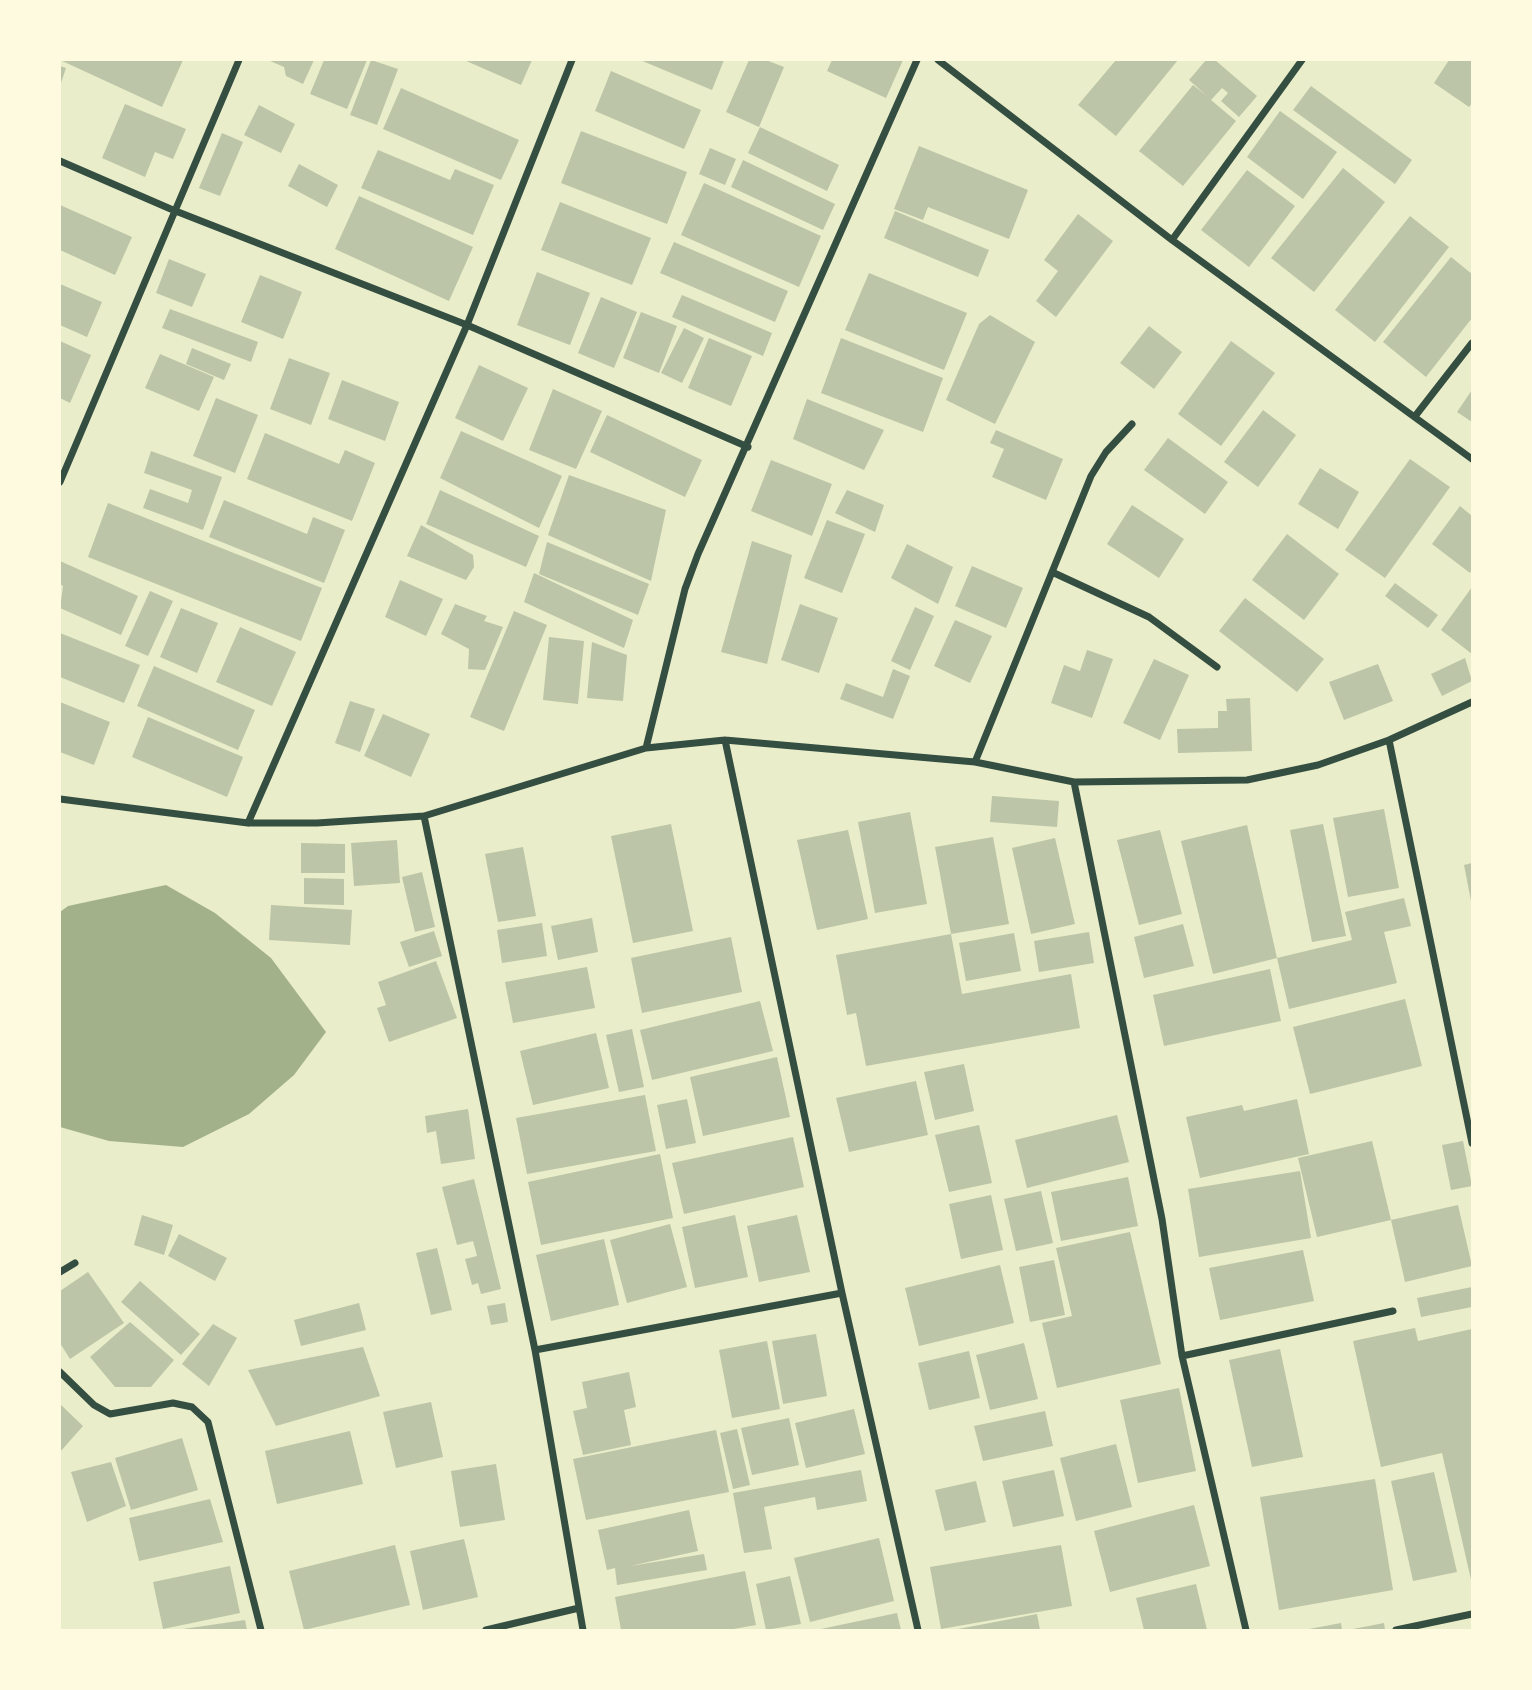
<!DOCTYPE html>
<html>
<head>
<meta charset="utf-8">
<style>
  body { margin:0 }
  #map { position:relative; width:1532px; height:1690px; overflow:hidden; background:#e9edc9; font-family:Spectral,serif }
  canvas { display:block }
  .frame { position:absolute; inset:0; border:61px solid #fefae0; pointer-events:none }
</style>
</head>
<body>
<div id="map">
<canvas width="1532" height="1690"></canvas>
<div class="frame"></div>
</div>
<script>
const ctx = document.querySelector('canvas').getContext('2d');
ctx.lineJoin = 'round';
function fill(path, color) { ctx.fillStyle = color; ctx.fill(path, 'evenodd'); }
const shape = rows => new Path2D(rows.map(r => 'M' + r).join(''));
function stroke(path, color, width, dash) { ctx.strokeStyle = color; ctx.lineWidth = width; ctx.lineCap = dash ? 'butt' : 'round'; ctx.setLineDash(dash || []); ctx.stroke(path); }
fill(shape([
  [166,885,215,913,271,958,326,1032,294,1075,249,1114,183,1147,109,1141,60,1127,60,912,68,906]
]), '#a3b18a');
fill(shape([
  [60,60,183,60,162,107],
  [268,60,314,60,303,84,286,76,284,67],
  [324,60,367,60,347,109,310,94],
  [371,60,398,69,377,125,350,115],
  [464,60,532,60,521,85],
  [640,60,724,60,712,90],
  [749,60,766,60,784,67,759,127,726,112],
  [832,60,903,60,886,98,827,71],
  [1116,60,1178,60,1116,136,1078,105],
  [1206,60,1215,60,1257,96,1239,117,1221,101,1228,93,1222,88,1211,100,1236,121,1183,186,1139,151,1193,85,1207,96,1189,80],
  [1449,60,1472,60,1472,103,1469,107,1434,83],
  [60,66,66,68,60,86],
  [611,71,701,110,684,149,595,111],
  [1311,86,1412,160,1395,184,1293,110],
  [401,88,519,140,501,180,383,129],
  [125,104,186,129,173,159,155,152,145,177,102,158],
  [259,105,295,124,281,153,244,135],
  [1280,111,1337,152,1303,199,1247,157],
  [760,127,839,165,827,191,748,153],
  [581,131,687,172,667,224,561,183],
  [222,133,243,142,220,196,199,188],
  [919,146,1028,190,1009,239,928,207,923,220,894,209],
  [710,148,736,159,725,185,699,174],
  [378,150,450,180,455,169,494,185,473,235,361,188],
  [743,160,835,204,823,230,731,187],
  [299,164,338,185,327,207,288,186],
  [1343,168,1385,202,1314,292,1271,258],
  [1247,170,1295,206,1249,267,1201,230],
  [704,183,821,236,799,287,681,235],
  [359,196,473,247,449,301,335,249],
  [560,202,651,238,632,285,541,250],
  [60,205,132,237,115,275,60,250],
  [895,211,989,250,978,277,884,238],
  [1078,214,1113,241,1056,317,1036,301,1058,271,1044,260],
  [1410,216,1449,247,1375,342,1335,310],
  [674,242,788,291,775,322,660,273],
  [1451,257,1472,274,1472,318,1426,377,1383,342],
  [169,259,206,274,192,307,156,293],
  [537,272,590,293,570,345,517,325],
  [869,273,967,313,944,370,845,330],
  [260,275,302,292,283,339,241,322],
  [60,284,102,302,87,337,60,325],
  [682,295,772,333,763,356,672,317],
  [601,297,637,312,614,368,578,353],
  [170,309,258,342,251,362,162,328],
  [641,312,677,326,659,373,623,358],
  [990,315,1035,342,995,424,946,400,979,324],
  [1149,326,1182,352,1154,389,1120,363],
  [684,328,704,338,682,383,661,373],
  [709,338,752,356,731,406,688,388],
  [841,338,943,378,923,432,821,393],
  [60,341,91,355,70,403,60,398],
  [1231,341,1275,373,1221,446,1178,414],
  [192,348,231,364,224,380,186,364],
  [160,354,214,377,199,411,145,388],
  [289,358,330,373,311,425,270,409],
  [479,365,528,388,503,441,455,418],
  [342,380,399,402,385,441,328,419],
  [553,389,602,411,576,469,529,450],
  [1472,390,1472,422,1457,412],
  [216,398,258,415,235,473,193,456],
  [807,399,884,430,864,470,793,439],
  [1263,410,1296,435,1258,487,1224,462],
  [607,415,702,460,685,497,590,452],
  [996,430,1063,459,1046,500,992,477,1004,449,990,443],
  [461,431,562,476,539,528,440,478],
  [265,433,339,464,345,450,375,463,352,521,247,479],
  [1168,438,1228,482,1205,514,1144,470],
  [151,451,222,477,203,530,143,508,150,489,188,503,192,490,144,473],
  [1410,459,1450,487,1385,578,1345,550],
  [771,460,832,484,812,536,751,511],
  [1320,468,1359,492,1338,529,1298,504],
  [569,475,666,510,651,581,548,535],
  [440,490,539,536,526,567,426,524],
  [847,490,884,505,875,532,835,513],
  [224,500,307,534,313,517,345,530,324,583,209,537],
  [108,503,322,588,301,641,88,557],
  [1132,505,1184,539,1159,578,1107,544],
  [1460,506,1472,516,1472,569,1470,573,1432,544],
  [827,520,865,534,842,593,804,578],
  [421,525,473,555,474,567,466,580,407,556],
  [1287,534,1339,574,1304,620,1252,580],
  [752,541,792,555,767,664,721,652],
  [547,542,649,584,638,615,539,574],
  [907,544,953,567,938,604,891,578],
  [60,561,138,596,121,635,60,608,63,586,60,584],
  [972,566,1023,588,1006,628,955,606],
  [534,573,633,620,624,648,524,602],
  [400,580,443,599,426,636,385,617],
  [1395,583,1438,615,1428,628,1385,596],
  [1472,587,1472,654,1441,630],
  [150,591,173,601,148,656,125,646],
  [1245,598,1324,659,1297,692,1219,631],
  [455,604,487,616,484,621,503,627,485,670,468,669,469,649,441,634],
  [800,604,838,618,819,673,781,660],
  [915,607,934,616,910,670,891,661],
  [181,608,218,623,197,673,160,657],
  [514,611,547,625,504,731,470,717],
  [955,620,992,636,970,683,934,666],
  [240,627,296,652,272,706,216,682],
  [60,633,140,665,124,703,60,677],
  [549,637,584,641,578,704,543,700],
  [592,642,627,655,623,701,587,698],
  [1087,650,1113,659,1092,718,1051,703,1064,665,1080,671],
  [1465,658,1472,681,1442,696,1431,674],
  [1154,659,1189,675,1160,740,1123,723],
  [1378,664,1393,701,1344,720,1329,682],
  [154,666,255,710,238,750,137,706],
  [893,669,910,676,893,719,840,699,846,683,883,697],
  [1250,698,1252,751,1178,753,1177,729,1218,728,1218,711,1227,711,1226,699],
  [350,701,375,709,360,752,335,743],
  [60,702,110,722,94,765,60,752],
  [383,714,430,734,411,777,364,756],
  [148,717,243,757,227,797,132,757],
  [992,796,1059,801,1057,827,990,822],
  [1384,809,1399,888,1348,897,1333,818],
  [910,812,927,904,875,913,858,822],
  [671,824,693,931,633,943,611,836],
  [1323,824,1346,936,1312,942,1290,830],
  [1247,825,1277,958,1213,974,1181,841],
  [848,830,868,919,817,930,797,840],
  [1160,830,1182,914,1139,925,1117,840],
  [993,837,1009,924,951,934,935,847],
  [1055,838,1075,924,1031,934,1012,848],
  [397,840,400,883,354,886,351,843],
  [301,843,345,844,345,873,301,873],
  [523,847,536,916,498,922,485,854],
  [1472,863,1472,901,1471,901,1464,865],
  [422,872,435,927,415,932,402,877],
  [304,878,344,879,344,905,304,904],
  [1404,898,1411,926,1384,932,1397,983,1289,1009,1277,958,1352,940,1345,912],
  [271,905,352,910,350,945,269,940],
  [592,918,598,952,558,960,551,926],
  [542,923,547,956,502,963,497,930],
  [1183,924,1194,966,1144,978,1134,937],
  [434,931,442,956,409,967,400,942],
  [1089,932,1094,963,1039,972,1034,941],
  [1014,933,1021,971,966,981,959,943],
  [951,934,962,994,1071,974,1080,1028,866,1066,856,1013,847,1015,836,955],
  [731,937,742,992,642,1013,631,958],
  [436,961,457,1018,389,1042,377,1008,386,1005,378,982],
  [587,967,595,1008,513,1023,505,982],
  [1270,969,1281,1021,1164,1046,1153,995],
  [1405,999,1422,1066,1310,1094,1293,1027],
  [760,1001,773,1051,652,1080,640,1030],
  [632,1029,644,1087,619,1092,606,1035],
  [596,1033,609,1088,533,1105,520,1051],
  [777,1057,790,1117,703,1136,690,1077],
  [964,1064,974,1111,935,1120,924,1072],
  [916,1081,928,1135,849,1152,836,1098],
  [645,1095,656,1151,527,1174,516,1118],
  [687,1099,696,1143,666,1149,657,1105],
  [1297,1099,1309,1154,1200,1178,1186,1117,1242,1105,1244,1111],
  [468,1109,475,1159,441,1164,436,1131,427,1133,425,1116],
  [1117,1115,1129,1162,1027,1188,1015,1140],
  [979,1125,992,1183,949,1192,935,1135],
  [793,1137,804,1187,684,1214,672,1163],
  [1372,1141,1391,1220,1458,1205,1472,1266,1405,1282,1391,1220,1317,1237,1298,1158],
  [1463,1141,1472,1186,1451,1190,1442,1145],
  [660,1154,673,1218,541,1245,528,1182],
  [1300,1171,1311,1238,1199,1257,1188,1189],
  [1128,1177,1138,1226,1061,1241,1051,1192],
  [474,1179,501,1289,481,1294,478,1283,472,1285,465,1259,477,1256,473,1241,457,1245,442,1187],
  [1041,1191,1053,1243,1016,1251,1004,1199],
  [991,1195,1003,1250,961,1259,949,1204],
  [142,1215,173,1225,164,1255,134,1245],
  [735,1215,748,1277,695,1288,682,1227],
  [797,1215,810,1272,759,1282,747,1226],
  [670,1224,687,1287,627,1303,610,1240],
  [1130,1232,1161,1364,1057,1388,1042,1323,1072,1316,1056,1248],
  [179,1234,227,1258,215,1281,168,1256],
  [604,1239,619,1305,551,1321,536,1255],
  [437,1248,452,1310,431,1315,416,1253],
  [1303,1250,1314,1301,1220,1320,1209,1268],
  [1054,1260,1065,1315,1030,1322,1019,1267],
  [1000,1265,1014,1323,919,1346,905,1288],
  [88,1272,124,1323,70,1359,60,1343,60,1291],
  [140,1281,200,1334,181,1355,121,1302],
  [1472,1287,1472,1307,1421,1317,1417,1298],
  [359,1303,366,1330,301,1346,294,1320],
  [505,1303,508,1322,491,1325,487,1306],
  [130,1322,174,1360,151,1387,115,1387,90,1357],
  [213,1324,237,1338,209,1386,182,1364],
  [1415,1328,1418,1341,1472,1329,1472,1584,1442,1453,1381,1467,1353,1341],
  [816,1334,827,1396,783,1404,772,1341],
  [767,1341,780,1409,732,1418,719,1350],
  [1024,1343,1038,1399,990,1410,976,1355],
  [363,1347,380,1396,276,1426,248,1370],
  [1280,1349,1303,1457,1252,1467,1229,1360],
  [969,1351,980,1398,929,1410,918,1363],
  [629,1372,636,1407,624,1410,631,1445,583,1455,573,1411,587,1408,582,1382],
  [1179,1388,1196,1471,1138,1483,1120,1400],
  [431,1402,443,1457,396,1468,383,1412],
  [60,1404,83,1426,60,1452],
  [854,1409,865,1454,806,1468,795,1423],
  [1045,1411,1053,1446,983,1461,974,1426],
  [789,1418,799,1465,752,1475,741,1428],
  [737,1429,750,1485,733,1489,720,1433],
  [716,1430,729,1492,586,1520,573,1459],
  [350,1431,363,1484,277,1504,265,1451],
  [182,1438,198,1490,131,1510,115,1458],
  [1116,1444,1132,1507,1076,1521,1060,1458],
  [111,1462,126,1506,87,1522,71,1472],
  [496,1464,505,1520,460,1527,451,1471],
  [861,1470,867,1501,817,1510,815,1497,764,1507,772,1549,744,1553,733,1493],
  [1054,1470,1064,1516,1013,1527,1002,1481],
  [1434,1472,1457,1572,1413,1581,1391,1481],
  [1375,1479,1393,1590,1279,1610,1260,1497],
  [976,1481,986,1522,945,1531,935,1490],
  [210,1499,223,1542,139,1561,129,1518],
  [1194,1505,1210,1566,1110,1592,1094,1531],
  [689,1510,698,1551,630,1566,704,1554,707,1570,617,1585,615,1568,607,1570,598,1530],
  [879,1538,894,1601,810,1622,794,1558],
  [464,1539,478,1597,423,1610,410,1551],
  [395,1545,410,1605,304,1630,289,1571],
  [1061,1545,1072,1606,941,1629,930,1567],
  [230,1566,240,1613,163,1629,153,1582],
  [745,1571,756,1625,728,1630,621,1630,615,1597],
  [790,1576,801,1624,766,1630,756,1584],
  [1196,1584,1207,1630,1144,1630,1136,1598],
  [897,1613,901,1630,821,1630,821,1629],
  [1037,1614,1040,1630,958,1630,958,1629],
  [245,1620,247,1630,183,1630,183,1629],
  [1341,1623,1342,1630,1309,1630,1309,1629],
  [1384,1623,1385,1630,1353,1630,1353,1629]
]), '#bcc5a7');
stroke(shape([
  [938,60,1172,240,1472,459],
  [60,161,173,210,467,325,748,447],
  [1172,240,1302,60],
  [1416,415,1472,343],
  [60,482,239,60],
  [1052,572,1149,617,1217,667],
  [725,740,842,1293,918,1630],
  [1389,740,1472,1143],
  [646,748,685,589,698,554,917,60],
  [975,762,1091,476,1106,452,1132,424],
  [1074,782,1162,1219,1182,1356,1246,1630],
  [60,799,248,823,317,823,424,816,646,748,725,740,975,762,1074,782,1247,780,1318,765,1389,740,1472,702],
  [424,816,535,1350,583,1630],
  [248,823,467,325,572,60],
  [60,1272,75,1263],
  [535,1350,842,1293],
  [1182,1356,1393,1311],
  [60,1372,94,1405,110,1414,173,1403,192,1407,208,1422,261,1630],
  [486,1630,579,1608],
  [1396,1630,1472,1614]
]), '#344e41', 7);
</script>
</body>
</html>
